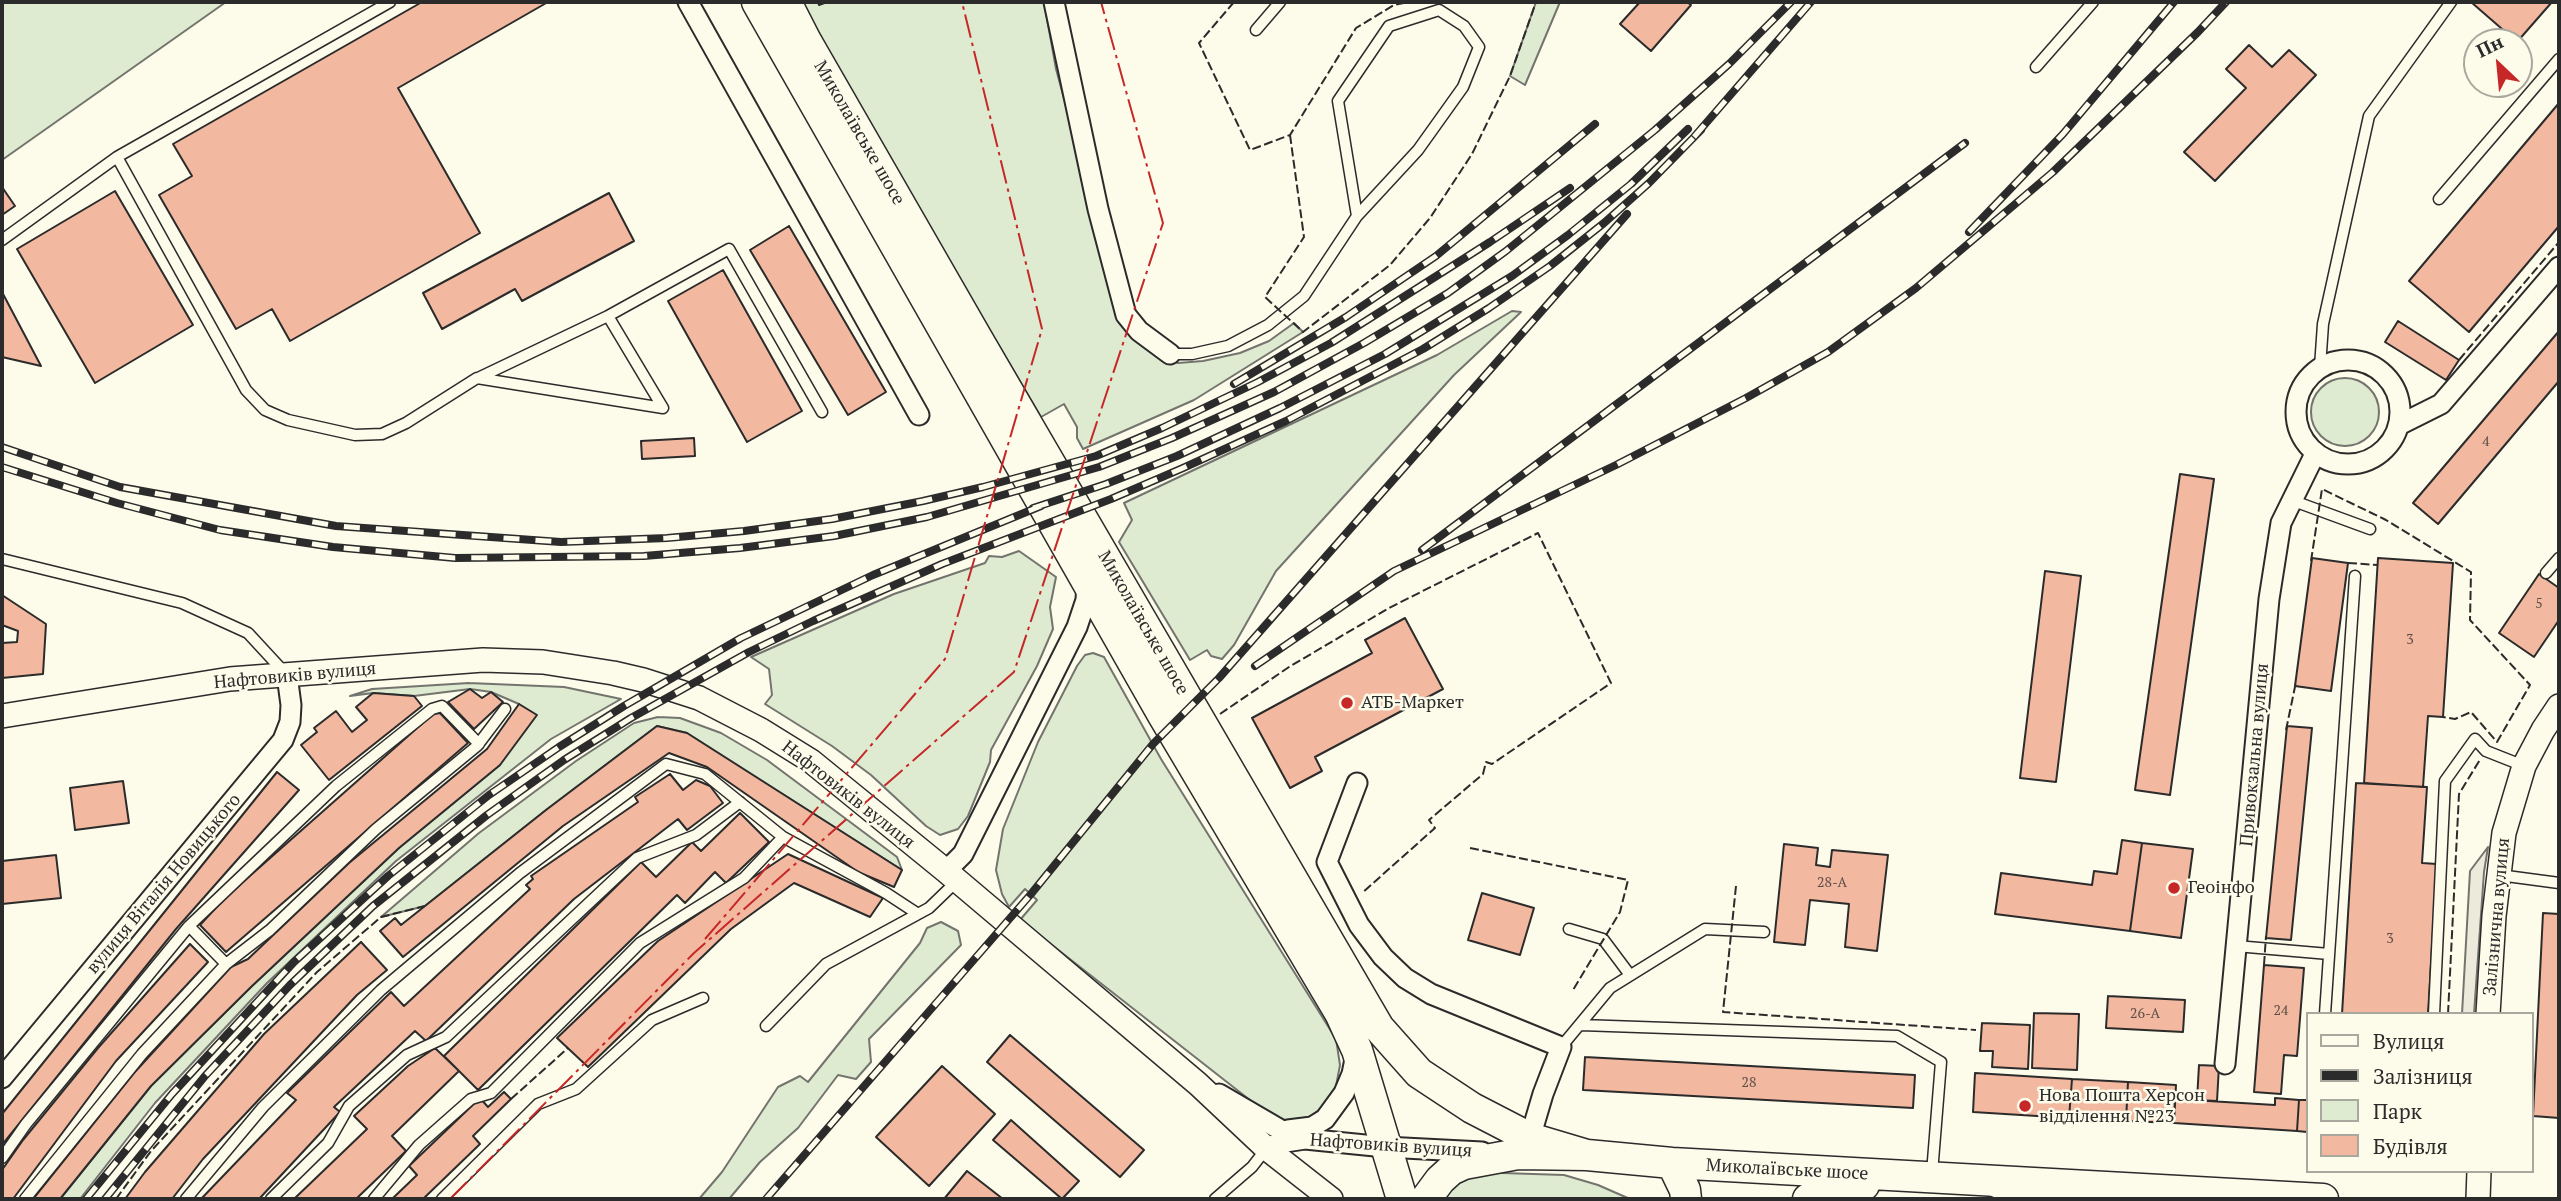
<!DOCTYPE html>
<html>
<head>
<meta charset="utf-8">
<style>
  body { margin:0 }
  #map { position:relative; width:2561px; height:1201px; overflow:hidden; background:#fdfbea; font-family:"PT Serif",serif }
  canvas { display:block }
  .frame { position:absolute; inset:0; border:4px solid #2b2b2b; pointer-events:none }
  .legend { position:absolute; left:2306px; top:1012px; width:228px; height:161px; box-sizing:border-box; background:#fdfbea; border:2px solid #a9a89e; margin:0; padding:9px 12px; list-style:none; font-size:21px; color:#2b2b2b }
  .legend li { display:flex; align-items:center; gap:14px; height:35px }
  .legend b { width:35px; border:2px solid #a9a89e }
  .north { position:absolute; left:2463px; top:28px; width:70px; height:70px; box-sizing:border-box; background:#fdfbea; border:2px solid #a9a89e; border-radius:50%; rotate:334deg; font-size:19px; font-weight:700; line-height:28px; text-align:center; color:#2b2b2b }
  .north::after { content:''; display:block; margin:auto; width:24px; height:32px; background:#c62828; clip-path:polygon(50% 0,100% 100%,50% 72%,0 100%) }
</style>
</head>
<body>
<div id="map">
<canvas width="2561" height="1201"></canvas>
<div class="frame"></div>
<ul class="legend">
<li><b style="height:9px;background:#fdfbea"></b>Вулиця</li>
<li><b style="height:9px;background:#2b2b2b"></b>Залізниця</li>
<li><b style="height:19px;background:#deebd1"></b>Парк</li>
<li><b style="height:19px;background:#f2b8a0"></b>Будівля</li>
</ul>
<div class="north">Пн</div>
</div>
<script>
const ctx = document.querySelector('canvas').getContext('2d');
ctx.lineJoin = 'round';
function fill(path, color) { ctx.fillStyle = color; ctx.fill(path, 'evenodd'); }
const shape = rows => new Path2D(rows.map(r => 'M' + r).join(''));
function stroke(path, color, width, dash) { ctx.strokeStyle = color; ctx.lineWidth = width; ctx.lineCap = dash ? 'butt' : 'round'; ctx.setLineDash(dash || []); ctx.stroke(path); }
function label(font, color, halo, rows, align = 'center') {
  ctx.font = font + ' "PT Serif",serif'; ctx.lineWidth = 5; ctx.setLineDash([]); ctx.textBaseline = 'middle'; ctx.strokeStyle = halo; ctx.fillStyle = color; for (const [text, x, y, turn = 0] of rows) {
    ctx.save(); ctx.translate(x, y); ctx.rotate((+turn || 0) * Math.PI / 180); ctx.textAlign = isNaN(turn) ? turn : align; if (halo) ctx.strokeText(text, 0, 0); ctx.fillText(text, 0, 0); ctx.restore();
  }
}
const green = shape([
  [2,2,226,2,2,160,2,2],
  [802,2,1044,2,1056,69,1115,287,1161,358,1178,363,1203,361,1240,353,1269,341,1294,323,1303,332,1194,400,1083,449,1077,438,1077,427,1064,404,1041,417,896,171,815,31,802,2],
  [1536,2,1560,2,1525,85,1510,76,1536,2],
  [1512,311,1521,312,1454,375,1276,571,1234,645,1222,659,1211,656,1207,650,1190,660,1119,542,1132,520,1124,503,1437,355,1512,311],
  '2311 412a34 34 0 1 1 68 0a34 34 0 1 1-68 0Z',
  [1019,551,1056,577,1050,607,1053,629,1037,666,991,750,990,762,968,816,958,829,940,835,926,826,871,775,832,746,765,704,772,695,769,669,751,657,894,594,985,563,989,556,1002,557,1019,551],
  [1093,653,1104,657,1161,759,1336,1039,1340,1065,1336,1086,1325,1105,1309,1118,1290,1122,1269,1115,1020,920,1037,900,1025,889,1009,907,1002,894,996,870,1003,829,1038,742,1077,666,1085,655,1093,653],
  [469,683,564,687,621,699,551,739,396,861,267,983,155,1103,80,1199,60,1199,151,1086,251,987,399,848,500,765,519,704,491,692,470,689,414,696,373,693,350,696,372,689,469,683],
  [658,717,680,718,721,733,767,760,897,857,902,870,687,733,657,726,546,810,425,906,381,917,479,833,576,761,634,723,658,717],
  [941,922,958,931,961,945,869,1039,871,1062,856,1079,838,1075,798,1128,760,1162,729,1199,699,1199,722,1172,778,1087,800,1076,808,1082,920,943,927,928,941,922],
  [1471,1172,1564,1175,1598,1185,1630,1199,1435,1199,1471,1172]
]);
fill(green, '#deebd1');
stroke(green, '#74746e', 2);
const parking = shape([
  [2488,847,2484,872,2474,1014,2462,1014,2470,871,2488,847]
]);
fill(parking, '#eceadb');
stroke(parking, '#74746e', 2);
const building = shape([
  [422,2,548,2,398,88,480,233,290,341,272,309,236,329,159,195,192,176,173,144,422,2],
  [1640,2,1687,2,1691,5,1651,51,1620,24,1640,2],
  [2471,2,2552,2,2517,42,2471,2],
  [2249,45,2272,67,2289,50,2316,75,2215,181,2184,152,2246,88,2226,69,2249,45],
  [2559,103,2559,226,2469,332,2409,281,2559,103],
  [2,187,15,206,2,215,2,187],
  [115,191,193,325,95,383,17,249,115,191],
  [609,193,634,241,522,301,515,289,442,329,423,293,609,193],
  [789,226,886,392,848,415,750,250,789,226],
  [723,270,802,411,747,442,668,301,723,270],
  [2,292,41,366,2,357,2,292],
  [2398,321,2459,360,2446,380,2385,342,2398,321],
  [2559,331,2559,381,2438,524,2413,503,2559,331],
  [694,438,695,456,642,459,641,441,694,438],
  [2180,474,2214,479,2170,795,2135,790,2180,474],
  [2312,558,2348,563,2331,691,2295,686,2312,558],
  [2378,558,2453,563,2443,717,2428,716,2423,787,2364,783,2378,558],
  [2045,571,2081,576,2056,782,2020,778,2045,571],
  [2539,574,2559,588,2559,620,2534,657,2499,633,2539,574],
  [2,595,46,624,43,674,2,678,2,643,17,642,18,631,2,625,2,595],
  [1405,618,1443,689,1315,757,1322,771,1290,788,1252,718,1372,653,1365,640,1405,618],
  [470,689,482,698,491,692,503,702,474,729,448,702,470,689],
  [373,693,414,696,422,706,329,780,301,745,317,732,314,728,336,711,352,732,367,720,356,707,373,693],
  [519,704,537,715,500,765,399,848,251,987,151,1086,60,1199,33,1199,134,1073,231,967,248,959,349,863,487,749,519,704],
  [440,713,468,743,226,952,200,925,226,897,433,714,440,713],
  [657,726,687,733,902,870,894,887,858,872,707,767,669,753,563,826,403,957,380,931,395,918,401,925,546,810,657,726],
  [2287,726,2312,728,2291,940,2266,938,2287,726],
  [277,772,299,790,176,929,2,1145,2,1114,277,772],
  [670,774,683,790,696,780,710,786,723,803,687,830,678,819,574,899,426,1041,415,1031,334,1107,340,1112,259,1199,201,1199,296,1100,287,1093,391,992,404,1006,530,889,526,885,533,879,531,876,638,802,635,797,670,774],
  [123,781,129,823,75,830,70,788,123,781],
  [2356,783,2427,787,2422,863,2437,864,2428,1014,2342,1014,2356,783],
  [740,813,769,842,726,883,715,872,685,903,677,895,478,1090,444,1056,641,862,656,877,692,842,701,851,740,813],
  [2122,840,2142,843,2130,931,1995,914,2001,873,2092,885,2094,871,2117,874,2122,840],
  [2142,843,2193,849,2181,938,2130,931,2142,843],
  [1784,844,1818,848,1816,865,1830,867,1832,850,1888,855,1877,951,1845,947,1849,904,1810,900,1805,945,1774,942,1784,844],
  [788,854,883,898,870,917,794,883,731,929,588,1067,557,1038,658,941,788,854],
  [56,855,61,898,2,904,2,861,56,855],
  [1482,893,1534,908,1520,955,1468,940,1482,893],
  [2543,913,2559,914,2559,1118,2533,1116,2543,913],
  [361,942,387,970,357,995,203,1159,172,1199,125,1199,145,1172,264,1034,361,942],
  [190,944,208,962,116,1061,13,1199,2,1199,2,1170,23,1140,98,1048,190,944],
  [2264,965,2304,968,2297,1056,2284,1055,2281,1094,2254,1092,2264,965],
  [2108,996,2185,1000,2183,1032,2106,1028,2108,996],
  [2034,1013,2079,1014,2077,1070,2032,1068,2034,1013],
  [1982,1023,2030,1025,2028,1069,1992,1067,1993,1051,1980,1051,1982,1023],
  [1010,1035,1144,1150,1120,1177,987,1062,1010,1035],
  [435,1048,459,1071,392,1136,406,1151,356,1199,294,1199,367,1129,354,1116,408,1066,435,1048],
  [1585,1057,1915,1075,1913,1108,1583,1090,1585,1057],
  [2199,1065,2219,1066,2217,1101,2197,1100,2199,1065],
  [942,1066,995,1114,929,1186,876,1137,942,1066],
  [1975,1073,2072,1079,2069,1118,1973,1112,1975,1073],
  [2072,1079,2128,1082,2126,1121,2069,1118,2072,1079],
  [2128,1082,2176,1085,2174,1123,2126,1121,2128,1082],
  [504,1092,511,1099,473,1136,480,1144,423,1199,392,1199,417,1175,409,1166,480,1098,488,1107,504,1092],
  [2275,1098,2299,1100,2297,1131,2174,1123,2175,1099,2275,1105,2275,1098],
  [2299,1100,2307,1100,2307,1132,2297,1131,2299,1100],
  [1011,1120,1079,1181,1062,1199,993,1140,1011,1120],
  [967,1171,1003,1199,944,1199,967,1171]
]);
fill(building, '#f2b8a0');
stroke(building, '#2b2b2b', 2);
const service = shape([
  [1256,30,1280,2],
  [2036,67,2093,2],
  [117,157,246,390,265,410,288,420,355,435,382,434,406,423,477,378,663,408,608,316,729,249,822,412],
  [2439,199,2559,59],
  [2,240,117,157,390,2],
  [1170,354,1192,354,1228,346,1268,325,1304,296,1357,216,1418,150,1463,87,1479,47,1464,26,1439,10,1389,26,1338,101,1357,216],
  [2320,367,2323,324,2369,116,2451,2],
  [478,378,608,316],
  [2291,500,2370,529],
  [2,559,182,603,248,633,284,672],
  [2546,573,2559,558],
  [2499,875,2559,883],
  [189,926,226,964],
  [1569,929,1603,939,1630,975],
  [2236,946,2329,954],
  [2325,1014,2355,576],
  [2434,1014,2445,781,2475,739,2486,751,2524,766],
  [1581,1025,1897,1036,1941,1062,1932,1173],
  [766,1026,826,964,929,908,957,881],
  [1561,1047,1610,988,1705,929,1764,932],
  [2,1158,26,1124,189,926,336,786,432,709,442,706,479,744],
  [25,1199,142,1054,226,964,270,930,376,829,477,746,505,709],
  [186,1199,263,1107,381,990,520,873,666,764,705,774,783,837,886,893,918,914],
  [271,1199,328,1143,349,1106,407,1055,446,1037,637,858,696,835,740,802],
  [374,1199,419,1145,471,1099,491,1093,640,943,744,878,783,837],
  [442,1199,538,1104,576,1089,652,1020,703,998],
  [1215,1199,1252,1167,1266,1149]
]);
const minor = shape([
  [688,2,919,415],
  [1054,2,1098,209,1126,315,1139,331,1170,354],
  '2296 412a52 52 0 1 1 104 0a52 52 0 1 1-104 0Z',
  [2399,425,2441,404,2559,267],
  [1357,783,1327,862,1359,925,1383,957,1405,978,1431,994,1561,1047,1543,1094,1530,1138],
  [946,871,963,854,1077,627,1086,600,1087,582],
  [2225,1064,2269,599,2281,523,2315,454],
  [2,1078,283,740,290,722,291,705,287,675],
  [1219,1094,1279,1129,1297,1136],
  [1288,1130,1312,1127,1325,1119,1344,1093,1352,1074,1356,1054],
  [1266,1148,1279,1143,1305,1139,1385,1147,1482,1152],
  [1991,1185,2019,1199]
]);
const tertiary = shape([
  [2,716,230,679,483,660,543,662,613,673,643,680,699,698,761,730,811,761,946,871,1198,1084,1266,1148,1331,1199],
  [2488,1014,2494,916,2504,833,2524,766,2543,730,2559,706],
  [2478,1199,2479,1171]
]);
const primary = shape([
  [757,2,1163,715,1340,1013,1357,1050,1402,1199],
  [786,2,806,41,978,340,1379,1028,1419,1073,1472,1108,1530,1138,1587,1155],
  [1672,1163,1685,1190,1686,1199],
  [1426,1199,1440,1180,1451,1170,1464,1164,1518,1154,1587,1155,1672,1163,2323,1199],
  [1808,1199,1864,1185]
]);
stroke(service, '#2b2b2b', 13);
stroke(minor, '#2b2b2b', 23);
stroke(tertiary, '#2b2b2b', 26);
stroke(primary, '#2b2b2b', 33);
stroke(service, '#fdfbea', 10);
stroke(minor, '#fdfbea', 19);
stroke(tertiary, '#fdfbea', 23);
stroke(primary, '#fdfbea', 30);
const rail = shape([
  [1694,137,1811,2],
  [1969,232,2063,134,2174,2],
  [1234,384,1346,317,1436,256,1595,124],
  [2,447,120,487,336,526,561,542,667,538,744,531,832,519,923,501,983,487,1096,456,1162,428,1258,382,1331,343,1490,242,1570,188],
  [2,467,117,503,220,530,333,547,455,558,644,556,740,548,834,536,927,517,1099,467,1172,438,1274,392,1364,343,1448,293,1506,251,1655,130,1729,64,1791,2],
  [1033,508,1106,484,1177,456,1280,408,1385,354,1512,276,1568,235,1631,184,1688,129],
  [1422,550,1965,143],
  [1255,666,1394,571,1616,465,1746,398,1828,352,1916,288,2053,172,2198,32,2226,2],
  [86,1199,172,1094,294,962,388,876,489,795,559,747,624,706,741,638,873,575,1041,506],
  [105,1199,205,1076,290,985,373,906,487,815,564,760,631,718,749,652,813,621,942,564,1111,499,1183,468,1286,421,1423,349,1489,308,1550,266,1604,223,1649,183,1701,130],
  [766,1199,1031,894,1153,744,1219,678,1627,214]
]);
stroke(rail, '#2b2b2b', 8);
stroke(rail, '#fdfbea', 5, [16]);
stroke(shape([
  [818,2,819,5,828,2],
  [1234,2,1199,43,1250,150,1290,135,1356,28,1394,5,1408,2],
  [1290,135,1304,237,1265,297,1303,332,1390,265,1430,218,1472,154,1510,76,1536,2],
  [2459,360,2559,242],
  [2311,561,2322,489,2386,520,2471,572,2470,620,2530,685,2497,742,2471,712,2455,719,2443,717],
  [2348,563,2378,565],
  [1220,714,1289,667,1389,608,1538,533,1611,683,1492,764,1486,762,1483,774,1429,820,1435,828,1362,893],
  [2286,730,2296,682],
  [1470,848,1628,880,1620,912,1573,990],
  [1736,886,1723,1012,1976,1030],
  [2264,965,2266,936],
  [2448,1014,2459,794,2481,758],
  [511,1099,568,1048],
  [116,1199,151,1151,317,972,381,917,425,906]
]), '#2b2b2b', 2, [9, 3.5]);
stroke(shape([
  [705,939,945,659,1042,329,962,2],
  [450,1199,694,953,1014,672,1163,223,1101,2]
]), '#c62828', 2, [24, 5, 3.5, 5]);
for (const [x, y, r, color] of [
  [1347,703,7,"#c62828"],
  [2174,888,7,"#c62828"],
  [2025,1106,7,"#c62828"]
]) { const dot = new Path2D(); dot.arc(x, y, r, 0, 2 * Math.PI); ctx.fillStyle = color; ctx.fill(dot); stroke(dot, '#fdfbea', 2.5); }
label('14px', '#5d4e48', null, [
  ["4",2486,442],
  ["5",2539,604],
  ["3",2410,640],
  ["28-А",1832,883],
  ["3",2390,939],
  ["24",2281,1011],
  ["26-А",2145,1014],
  ["28",1749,1083]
]);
label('18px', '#2b2b2b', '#fdfbea', [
  ["Миколаївське шосе",859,133,60],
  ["Миколаївське шосе",1143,623,60],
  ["Нафтовиків вулиця",295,676,-5],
  ["Привокзальна вулиця",2255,755,-85],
  ["Нафтовиків вулиця",848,795,38],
  ["вулиця Віталія Новицького",164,884,-50],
  ["Залізнична вулиця",2497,917,-85],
  ["Нафтовиків вулиця",1391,1146,4],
  ["Миколаївське шосе",1787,1170,3]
]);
label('18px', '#2b2b2b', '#fdfbea', [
  ["АТБ-Маркет",1361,703],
  ["Геоінфо",2188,888],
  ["Нова Пошта Херсон",2039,1096],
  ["відділення №23",2039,1117]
], 'left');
</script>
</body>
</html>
